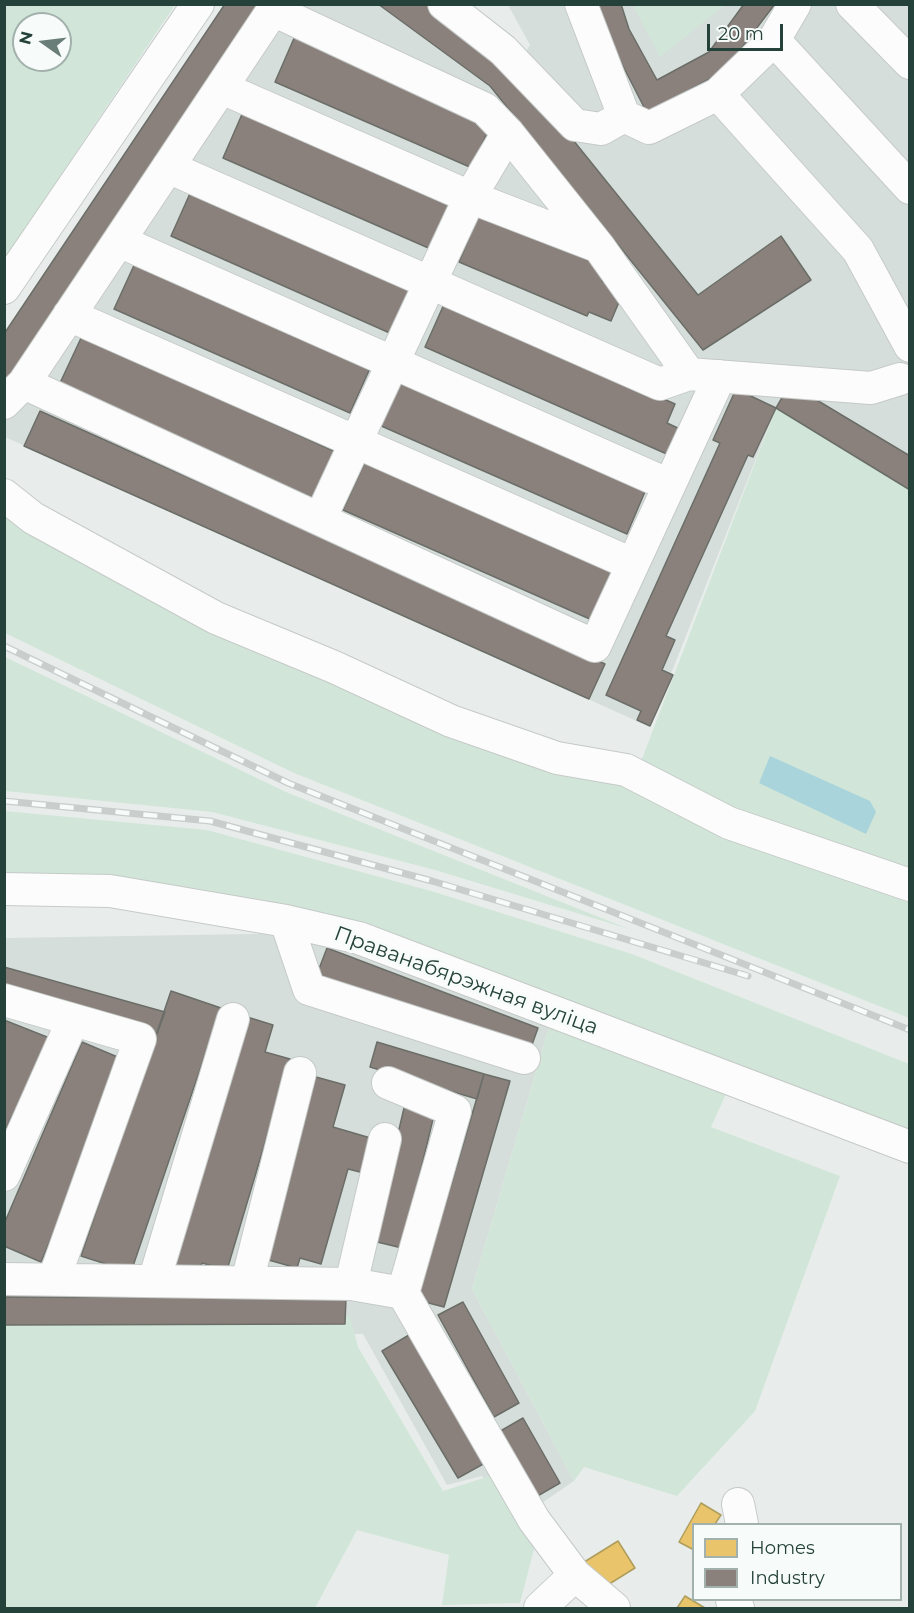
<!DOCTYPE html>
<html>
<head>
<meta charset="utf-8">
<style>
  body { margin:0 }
  #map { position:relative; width:914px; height:1613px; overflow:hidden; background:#e8edeb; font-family:Montserrat,sans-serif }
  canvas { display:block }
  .frame { position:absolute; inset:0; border:6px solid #24423a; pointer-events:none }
  .legend { position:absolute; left:692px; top:1523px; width:210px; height:78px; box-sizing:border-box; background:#f7fbf9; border:2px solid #a3b1ad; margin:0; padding:8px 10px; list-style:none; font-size:18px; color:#24423a }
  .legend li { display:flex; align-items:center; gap:12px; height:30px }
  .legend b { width:30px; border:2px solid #a3b1ad }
  .north { position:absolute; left:12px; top:12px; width:60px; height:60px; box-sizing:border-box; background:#f7fbf9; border:2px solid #a3b1ad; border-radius:50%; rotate:284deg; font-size:16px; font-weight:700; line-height:24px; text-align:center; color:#24423a }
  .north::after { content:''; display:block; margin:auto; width:21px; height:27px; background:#697e78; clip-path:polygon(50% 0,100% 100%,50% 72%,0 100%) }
  .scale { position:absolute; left:707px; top:24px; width:76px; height:27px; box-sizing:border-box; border:3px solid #24423a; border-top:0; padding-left:8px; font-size:18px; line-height:21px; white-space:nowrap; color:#24423a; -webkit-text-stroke:4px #f7fbf9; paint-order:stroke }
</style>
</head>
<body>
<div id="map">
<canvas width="914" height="1613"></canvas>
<div class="frame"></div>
<ul class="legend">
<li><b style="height:16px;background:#e9c46a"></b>Homes</li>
<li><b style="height:16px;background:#8a817c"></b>Industry</li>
</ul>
<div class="north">N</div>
<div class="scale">20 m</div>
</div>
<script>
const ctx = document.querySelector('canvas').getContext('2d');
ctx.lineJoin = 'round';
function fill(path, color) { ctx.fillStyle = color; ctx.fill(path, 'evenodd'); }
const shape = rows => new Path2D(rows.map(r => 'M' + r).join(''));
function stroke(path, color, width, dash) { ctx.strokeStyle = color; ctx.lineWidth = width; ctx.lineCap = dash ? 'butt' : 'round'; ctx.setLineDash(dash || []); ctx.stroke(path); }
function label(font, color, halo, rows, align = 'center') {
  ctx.font = font + ' Montserrat,sans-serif'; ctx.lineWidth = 6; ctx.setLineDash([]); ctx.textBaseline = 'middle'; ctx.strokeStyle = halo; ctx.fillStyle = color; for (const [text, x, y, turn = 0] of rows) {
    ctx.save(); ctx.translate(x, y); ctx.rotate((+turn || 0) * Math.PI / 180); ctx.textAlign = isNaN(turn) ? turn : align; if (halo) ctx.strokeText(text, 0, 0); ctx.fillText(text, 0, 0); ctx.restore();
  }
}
fill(shape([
  [225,5,430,5,515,68,530,45,508,5,909,5,909,490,776,408,650,727,5,437,4,334],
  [313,933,551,1021,472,1289,574,1481,511,1524,482,1476,447,1485,363,1334,5,1331,4,938]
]), '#d6dedb');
fill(shape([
  [4,5,175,5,5,258,4,258],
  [24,24,60,24,60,60,24,60],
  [633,5,725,5,660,57],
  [776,408,909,490,909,1018,294,773,5,633,4,508,632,785],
  [5,657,286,792,629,929,435,870,212,812,5,791],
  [5,811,207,830,431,891,632,954,909,1064,909,1137,736,1072,711,1127,840,1176,755,1411,677,1496,584,1467,574,1481,472,1289,551,1021,367,931,5,883],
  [311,1297,350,1317,358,1347,443,1491,502,1472,537,1538,520,1603,442,1605,449,1555,357,1530,315,1608,5,1608,5,1317]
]), '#d1e6d8');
fill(shape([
  [770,756,870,801,876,812,866,834,759,783]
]), '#a9d4db');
const homes = shape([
  [701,1503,721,1515,715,1524,694,1524,694,1550,679,1542,701,1503],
  [618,1541,635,1568,598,1591,581,1564,618,1541],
  [685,1596,705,1608,677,1608,685,1596]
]);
fill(homes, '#e9c46a');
stroke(homes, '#ae9d5c', 1.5);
const industry = shape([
  [225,4,262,4,4,389,4,334,225,4],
  [378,4,430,4,515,68,698,295,781,236,811,280,703,350,490,86,378,4],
  [595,4,621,4,629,29,657,80,709,52,744,4,775,4,724,71,647,113,606,33,595,4],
  [295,36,492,121,472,168,275,82,295,36],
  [243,112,453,204,433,250,223,158,243,112],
  [192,189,412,287,392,334,171,236,192,189],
  [479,214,607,268,602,281,624,290,611,321,589,312,587,316,459,262,479,214],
  [136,261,371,366,350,413,114,309,136,261],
  [445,302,675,404,667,423,680,429,669,455,425,347,445,302],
  [82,336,338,453,317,500,60,383,82,336],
  [400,378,647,487,627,534,379,425,400,378],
  [790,384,910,456,910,490,776,408,790,384],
  [736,389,776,408,753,457,748,455,666,636,675,640,662,670,673,675,650,726,637,720,641,711,606,695,720,443,713,440,736,389],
  [40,411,605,664,589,699,24,446,40,411],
  [365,462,613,571,592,620,343,510,365,462],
  [327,948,538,1028,529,1053,317,974,327,948],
  [4,967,165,1012,157,1034,4,992,4,967],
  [171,991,221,1008,131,1272,81,1256,171,991],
  [244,1016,273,1025,265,1052,290,1059,227,1270,202,1263,198,1275,169,1266,244,1016],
  [4,1020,52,1039,4,1132,4,1020],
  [82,1042,127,1061,41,1262,4,1246,4,1224,82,1042],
  [377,1042,484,1074,477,1099,370,1067,377,1042],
  [484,1074,510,1081,444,1307,417,1300,484,1074],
  [316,1077,345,1085,333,1127,374,1139,364,1173,348,1169,321,1264,300,1258,297,1268,265,1259,316,1077],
  [404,1108,434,1115,402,1248,373,1241,404,1108],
  [4,1297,346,1297,345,1324,4,1325,4,1297],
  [463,1302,519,1403,494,1417,438,1315,463,1302],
  [409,1335,485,1463,458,1478,382,1351,409,1335],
  [523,1418,560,1483,534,1498,497,1433,523,1418]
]);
fill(industry, '#8a817c');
stroke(industry, '#6b6e68', 1.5);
const minor = shape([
  [444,4,503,50,575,125,601,129,624,116],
  [581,4,624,116,649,128,718,94,774,40,795,4],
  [852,4,910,63],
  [774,40,910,188],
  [222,88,470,197,597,246],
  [718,94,858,250,910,346],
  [168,167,660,384,689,374],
  [119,241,669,485],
  [4,288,198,4],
  [69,315,632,564],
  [24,383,595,646,720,376],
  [4,403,24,383,273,10,485,109,508,133,599,247,689,374,871,388,900,379],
  [4,495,33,518,216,618,334,667,451,721,557,758,626,770,729,823,910,885],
  [320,519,470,197,508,133],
  [4,889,110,891,286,921,359,938,910,1147],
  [286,921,309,989,524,1058],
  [4,1000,140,1039,54,1279],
  [388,1083,455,1111,403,1293],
  [4,1175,73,1020],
  [4,1279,351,1284,403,1293,534,1520,575,1575,614,1608],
  [154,1281,233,1019],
  [247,1282,300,1073],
  [351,1284,385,1139],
  [738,1504,742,1524],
  [732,1600,733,1605,738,1608],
  [540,1608,575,1575]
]);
stroke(minor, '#c5cac8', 34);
stroke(minor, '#fcfcfc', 32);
const rail = shape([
  [4,646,288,783,910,1030],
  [4,801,210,821,432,881,748,976]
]);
stroke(rail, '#c9cdcc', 7);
stroke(rail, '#f7fbf9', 4.5, [14]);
label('21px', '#24423a', '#f7fbf9', [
  ["Праванабярэжная вуліца",466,981,20]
]);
</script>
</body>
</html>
